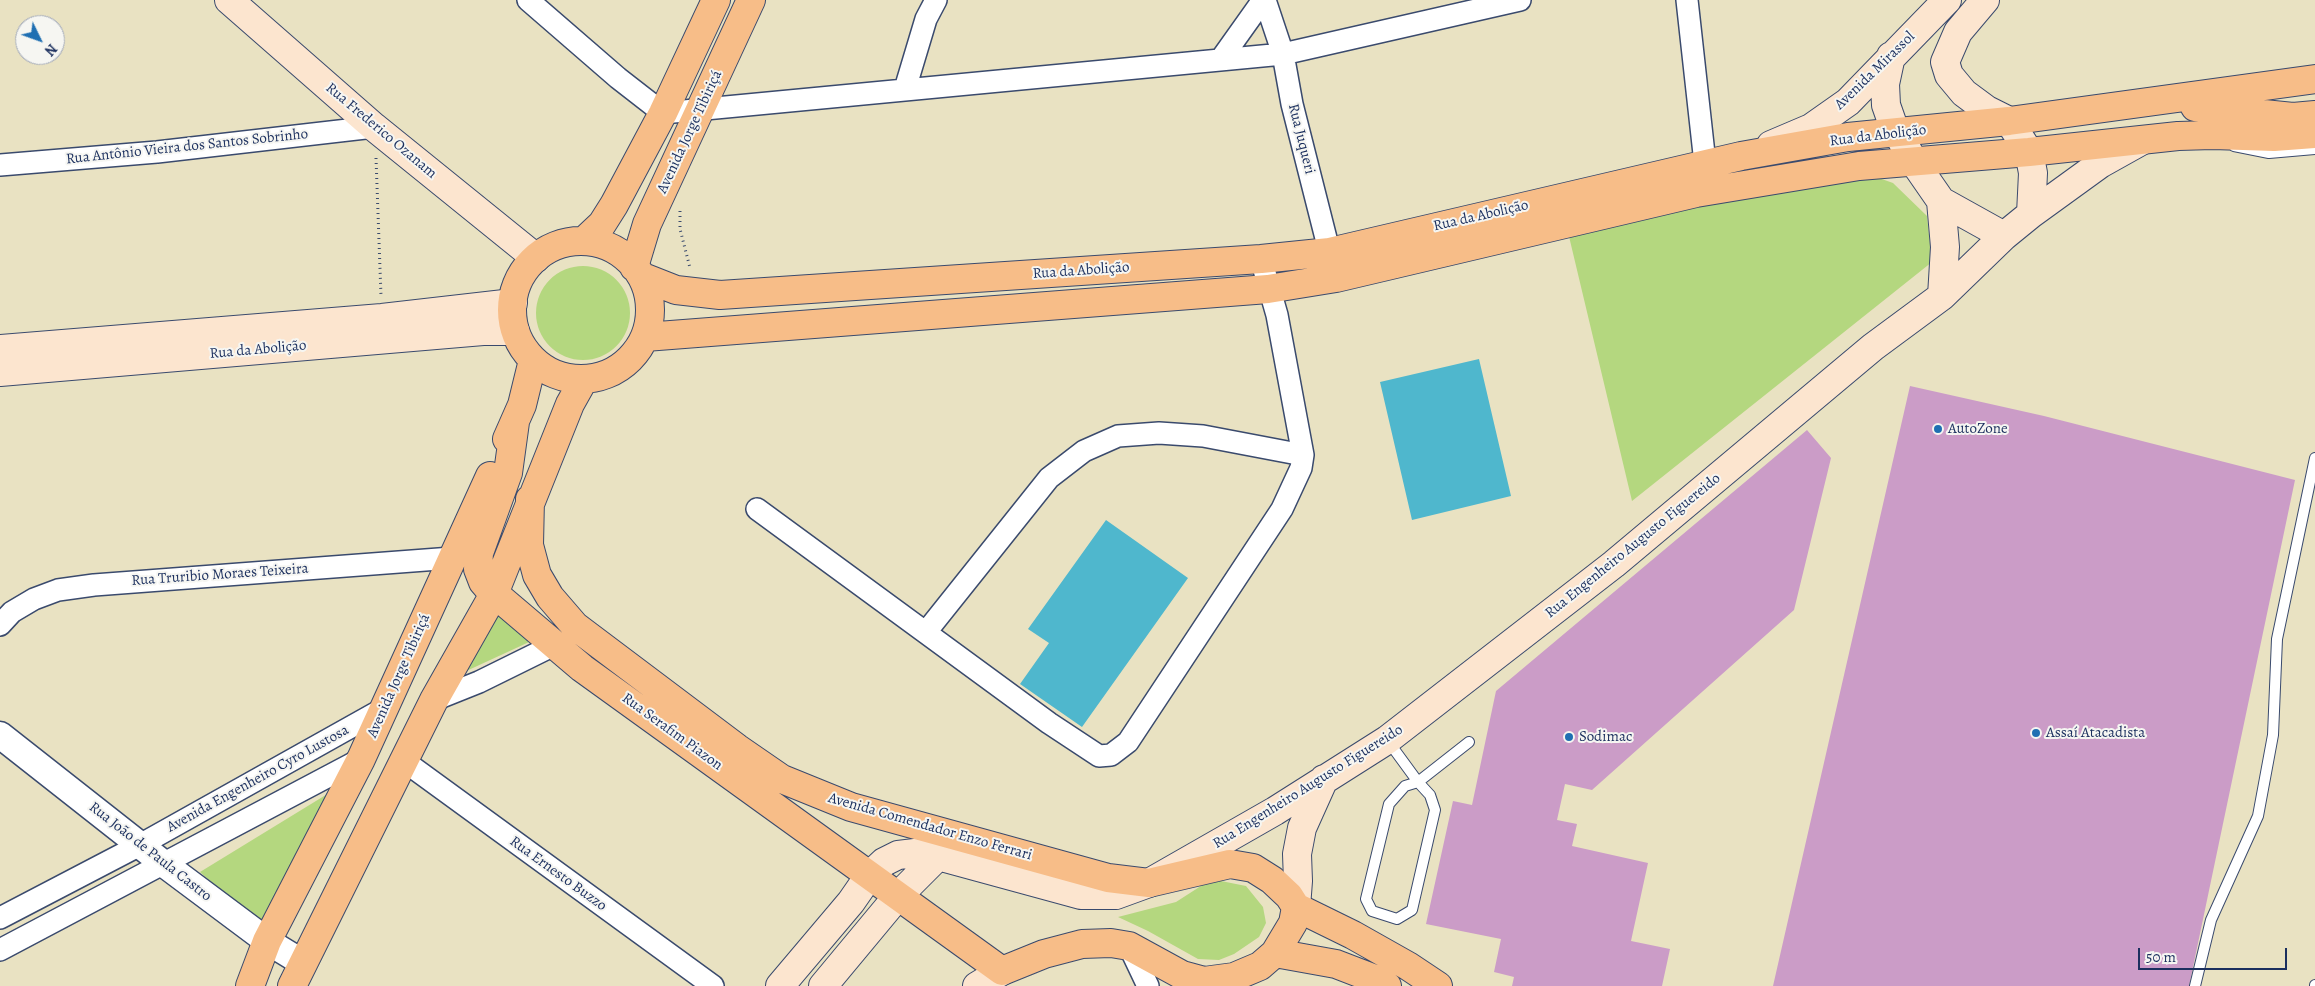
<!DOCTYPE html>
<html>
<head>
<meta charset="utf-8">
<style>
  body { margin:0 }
  #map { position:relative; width:2315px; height:986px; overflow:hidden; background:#e9e2c2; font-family:Alegreya,serif }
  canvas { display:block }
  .north { position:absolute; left:15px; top:15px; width:50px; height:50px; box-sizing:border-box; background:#f6f6f2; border:1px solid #9ea6b7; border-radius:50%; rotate:132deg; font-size:14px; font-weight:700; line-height:20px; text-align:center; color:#1b2f5e }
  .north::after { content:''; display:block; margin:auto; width:18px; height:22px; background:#1f6fb2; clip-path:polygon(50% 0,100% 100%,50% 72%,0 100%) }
  .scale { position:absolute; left:2138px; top:948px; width:149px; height:22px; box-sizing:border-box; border:2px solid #1b2f5e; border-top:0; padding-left:6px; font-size:15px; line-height:18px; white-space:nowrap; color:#1b2f5e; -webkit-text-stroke:4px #f6f6f2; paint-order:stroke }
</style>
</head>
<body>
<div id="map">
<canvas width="2315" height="986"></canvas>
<div class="north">N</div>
<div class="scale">50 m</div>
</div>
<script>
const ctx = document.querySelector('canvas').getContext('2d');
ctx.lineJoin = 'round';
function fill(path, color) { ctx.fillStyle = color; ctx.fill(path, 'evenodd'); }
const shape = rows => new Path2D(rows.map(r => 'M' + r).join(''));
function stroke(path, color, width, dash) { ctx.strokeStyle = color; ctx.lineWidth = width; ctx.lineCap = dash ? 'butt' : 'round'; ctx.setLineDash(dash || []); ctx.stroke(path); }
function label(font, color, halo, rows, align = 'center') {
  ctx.font = font + ' Alegreya,serif'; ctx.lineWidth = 4; ctx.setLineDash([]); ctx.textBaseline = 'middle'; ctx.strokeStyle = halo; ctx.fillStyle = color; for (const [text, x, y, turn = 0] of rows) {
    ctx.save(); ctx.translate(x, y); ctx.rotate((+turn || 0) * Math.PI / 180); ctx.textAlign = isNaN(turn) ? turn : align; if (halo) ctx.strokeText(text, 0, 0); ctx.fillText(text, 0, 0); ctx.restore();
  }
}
fill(shape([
  [1859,171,1893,183,1927,216,1932,262,1632,501,1567,228],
  '536 313a47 47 0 1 1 94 0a47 47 0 1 1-94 0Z',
  [501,606,540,637,462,673],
  [329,793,261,928,200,872],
  [1221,881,1246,886,1263,907,1266,923,1259,937,1234,954,1219,960,1198,959,1148,931,1118,917,1176,902,1204,884]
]), '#b4d77f');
fill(shape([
  [1479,359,1511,496,1412,520,1380,382],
  [1106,520,1188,578,1082,727,1020,684,1049,643,1028,629]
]), '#4fb7cd');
fill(shape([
  [1910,386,2044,416,2295,480,2189,986,1773,986],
  [1807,430,1831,458,1794,610,1592,790,1565,784,1557,820,1577,824,1572,846,1648,863,1631,941,1670,949,1662,986,1512,986,1514,977,1494,972,1501,939,1426,924,1453,801,1472,805,1496,691]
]), '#cb9cc7');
const service = shape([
  [2234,146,2269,153,2315,149],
  [1388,741,1418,782,1405,786,1389,804,1366,899,1372,911,1397,919,1412,910,1435,810,1430,795,1418,782,1469,742],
  [2195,986,2211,920,2258,816,2273,735,2277,639,2315,458],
  [2315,986,2315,985]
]);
const minor = shape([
  [528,0,618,78,663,113,1283,54,1520,0],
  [1265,0,1283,54,1292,104,1333,266],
  [1687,0,1705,163],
  [1221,59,1263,0],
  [905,89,926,19,936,0],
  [0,165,157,152,374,127],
  [757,509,1049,723,1099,756,1111,755,1128,742,1282,509,1301,468,1303,455,1277,315,1261,259],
  [0,625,12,612,34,599,58,590,94,585,452,558],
  [926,632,1049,478,1084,451,1118,436,1159,433,1203,436,1303,455],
  [434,700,479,682,554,645],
  [404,761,713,986],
  [0,918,140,845,383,709],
  [1129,946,1148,986],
  [0,950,361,759]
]);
const tertiary = shape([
  [0,735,164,864,267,941,303,963]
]);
const secondary = shape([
  [229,0,374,127,536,258],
  [1985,0,1958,32,1945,62,1949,75,1964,93,1987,110,2009,121,2029,152,2033,173,2031,214],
  [1891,56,1885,84,1886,105,1893,125,1914,162,1941,201,2004,236],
  [1771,145,1811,128,1848,102,1947,0],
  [1941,201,1945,247,1942,296],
  [0,349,382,318,513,303],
  [0,372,483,331,515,331],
  [1296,907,1298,881,1297,854,1302,828,1324,779],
  [780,986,851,902,869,876,884,862,898,855,915,853,938,856,1081,895,1116,895,1149,883,1275,811,1387,740,1614,564,1873,347,1942,296,2004,236,2031,214,2100,164,2143,140],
  [823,986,897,897,938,856],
  [977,986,1002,971]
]);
const primary = shape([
  [2195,107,2293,117,2315,115],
  [585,240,602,224,614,205,663,113,716,0],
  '512 310a69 69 0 1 1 138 0a69 69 0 1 1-138 0Z',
  [634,267,647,224,751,0],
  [643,277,676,290,720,295,1261,259,1330,252,1741,156,1848,137,2009,121,2315,79],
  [645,337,1268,289,1336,278,1696,193,1859,166,2029,152,2178,136,2213,135,2274,137,2315,134],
  [515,422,508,473,479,553,478,569,483,582,489,589,582,668,1002,971,1044,954,1082,944,1111,943,1129,946,1182,975,1204,981,1234,977,1260,966,1275,953,1293,923,1296,907],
  [507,439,522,405,533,360],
  [530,499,529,545,537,575,550,597,575,626,737,748,782,779,851,807,1108,878,1149,883,1230,864,1253,868,1272,880,1289,896,1296,907,1353,935,1408,966,1438,986],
  [1275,953,1336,964,1375,979,1387,986],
  [250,986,267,941,361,759,490,476],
  [292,986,434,700,494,594,570,404,584,379]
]);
stroke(service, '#3a4a6d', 12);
stroke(minor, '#3a4a6d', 24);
stroke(tertiary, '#3a4a6d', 29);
stroke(secondary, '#3a4a6d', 30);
stroke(primary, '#3a4a6d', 30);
stroke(shape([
  [376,158,381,296],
  [680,211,680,229,690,268]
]), '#3a4a6d', 3, [1, 4]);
stroke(service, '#fff', 10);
stroke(minor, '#fff', 21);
stroke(tertiary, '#fff', 26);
stroke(secondary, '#fce5cf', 28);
stroke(primary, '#f7bd88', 28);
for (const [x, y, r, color] of [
  [1938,429,5,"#1f6fb2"],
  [2036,733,5,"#1f6fb2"],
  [1569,737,5,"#1f6fb2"]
]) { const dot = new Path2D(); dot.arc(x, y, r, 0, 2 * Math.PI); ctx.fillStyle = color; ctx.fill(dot); stroke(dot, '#f6f6f2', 2); }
label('15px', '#1b2f5e', '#f6f6f2', [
  ["Avenida Mirassol",1875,71,-44],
  ["Rua Frederico Ozanam",381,131,40],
  ["Avenida Jorge Tibiriçá",690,132,-65],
  ["Rua da Abolição",1878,136,-7],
  ["Rua Juqueri",1301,139,76],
  ["Rua Antônio Vieira dos Santos Sobrinho",187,147,-6],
  ["Rua da Abolição",1481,216,-13],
  ["Rua da Abolição",1081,271,-4],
  ["Rua da Abolição",258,350,-5],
  ["Rua Engenheiro Augusto Figuereido",1633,546,-39],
  ["Rua Truribio Moraes Teixeira",220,575,-4],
  ["Avenida Jorge Tibiriçá",399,676,-66],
  ["Rua Serafim Piazon",672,732,36],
  ["Avenida Engenheiro Cyro Lustosa",258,779,-29],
  ["Rua Engenheiro Augusto Figuereido",1308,787,-32],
  ["Avenida Comendador Enzo Ferrari",930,827,16],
  ["Rua João de Paula Castro",150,852,38],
  ["Rua Ernesto Buzzo",558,874,36]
]);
label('15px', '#1b2f5e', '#f6f6f2', [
  ["AutoZone",1948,429],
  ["Assaí Atacadista",2046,733],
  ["Sodimac",1579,737]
], 'left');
</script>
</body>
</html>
